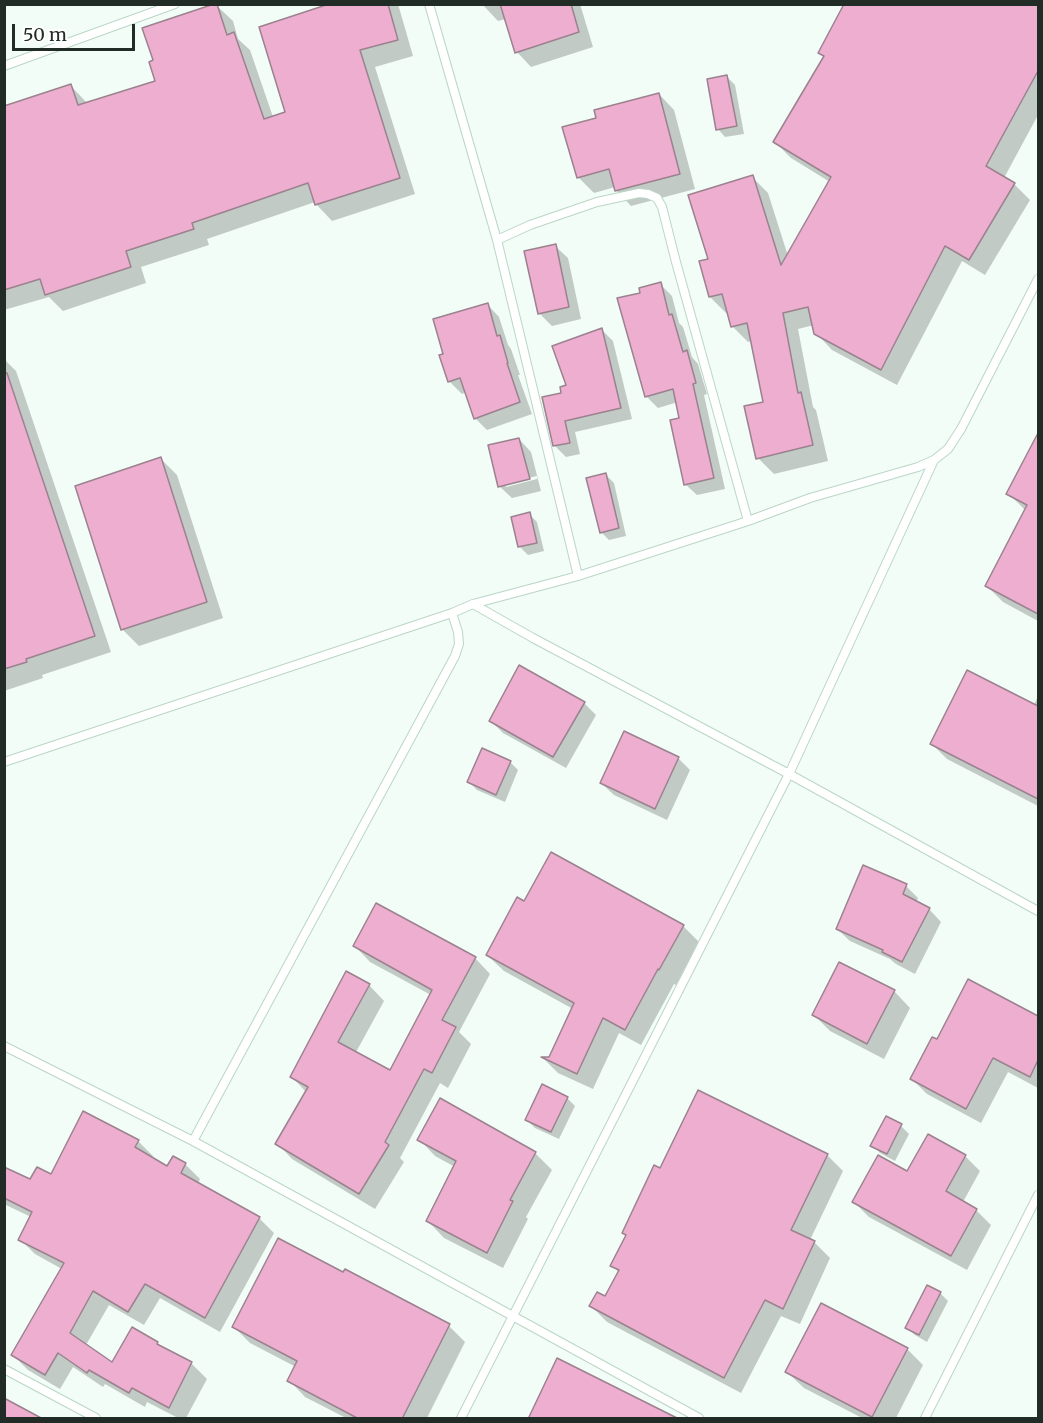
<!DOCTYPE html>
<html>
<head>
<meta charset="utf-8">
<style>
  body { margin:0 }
  #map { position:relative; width:1043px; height:1423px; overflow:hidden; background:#f2fdf7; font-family:Merriweather,serif }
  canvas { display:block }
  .frame { position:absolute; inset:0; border:6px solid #222c26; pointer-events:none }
  .scale { position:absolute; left:12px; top:24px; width:123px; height:27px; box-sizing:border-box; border:3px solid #222c26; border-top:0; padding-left:8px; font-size:18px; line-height:21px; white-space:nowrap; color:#222c26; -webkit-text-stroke:4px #fff; paint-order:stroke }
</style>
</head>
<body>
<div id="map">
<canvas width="1043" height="1423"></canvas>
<div class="frame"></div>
<div class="scale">50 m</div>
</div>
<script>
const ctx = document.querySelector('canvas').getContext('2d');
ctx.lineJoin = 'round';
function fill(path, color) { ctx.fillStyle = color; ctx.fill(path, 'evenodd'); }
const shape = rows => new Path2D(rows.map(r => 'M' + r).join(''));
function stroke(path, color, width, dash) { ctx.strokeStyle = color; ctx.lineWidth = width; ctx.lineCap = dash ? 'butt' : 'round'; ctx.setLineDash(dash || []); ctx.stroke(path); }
fill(shape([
  [334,4,398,4,413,56,375,67,415,194,332,221,316,204,315,202,207,239,209,245,141,267,146,283,63,311,49,297,4,310,4,108,71,86,87,103,157,82,216,5,233,21,238,39,250,50,273,117,287,113],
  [482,4,580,4,593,47,531,67,517,52,506,19,498,21],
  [846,4,1038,4,1038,115,1004,178,1014,184,1030,200,985,275,962,261,897,385,832,350,816,333,814,325,798,329,813,407,816,410,828,461,774,474,758,458,765,403,752,341,748,342,732,326,729,312,726,313,710,297,710,260,752,177,768,193,788,256,830,182,791,158,775,142,825,58,820,53],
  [727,77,735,85,744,134,725,137,718,129],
  [659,94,674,110,695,189,631,206,616,190,615,187,594,193,578,177,597,119],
  [555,246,568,258,581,319,552,326,539,313],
  [660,284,672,296,679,323,683,327,692,357,698,364,707,394,704,395,725,489,697,495,685,484,681,419,678,402,658,408,646,396,642,294],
  [487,304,499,317,508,345,511,349,520,375,518,375,532,414,487,430,475,418,466,392,462,394,449,381,445,355],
  [602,330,613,341,632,419,575,432,580,454,566,457,555,446,568,386],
  [4,359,16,371,111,652,42,675,43,678,4,691],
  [1038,436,1038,621,1003,602,986,585,1025,510,1008,493],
  [519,439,531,452,541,491,512,498,499,486],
  [537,476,537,479,506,487,506,483],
  [161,459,177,475,223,618,139,646,122,629],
  [606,475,614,483,626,536,609,540,601,532],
  [529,514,537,522,544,551,528,555,520,547,513,518],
  [1038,696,1038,806,947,759,932,744,1034,705],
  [584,703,596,715,566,768,503,733,490,720],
  [483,750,510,762,518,770,505,802,477,790,469,782],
  [678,758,690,770,667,820,614,795,601,783],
  [906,886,918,898,916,903,929,909,941,922,915,974,896,964,890,959,850,941,837,929],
  [525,903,683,926,699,942,676,985,674,984,641,1045,619,1033,593,1089,558,1073,544,1059,550,1059,573,1009,504,971,487,955],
  [355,946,475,958,490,974,459,1032,471,1044,448,1088,440,1083,400,1158,404,1162,375,1209,292,1159,277,1143,307,1093,292,1077,369,985,384,1001,355,1054,390,1072,431,995,370,962],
  [969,981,1038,1018,1038,1088,1008,1072,981,1123,927,1094,912,1079,938,1041],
  [894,991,910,1008,884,1059,830,1031,814,1015],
  [567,1098,575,1106,559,1139,535,1128,527,1120],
  [441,1100,535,1153,552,1170,526,1217,528,1219,503,1268,444,1238,428,1221,455,1167,435,1156,419,1139],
  [886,1118,901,1126,909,1134,895,1161,880,1153,872,1145],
  [138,1141,153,1156,152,1158,168,1168,185,1164,200,1179,198,1184,259,1218,274,1233,220,1332,160,1298,144,1325,109,1305,86,1345,113,1364,157,1343,163,1349,192,1364,207,1379,186,1418,178,1418,147,1402,145,1407,105,1384,103,1387,73,1367,60,1389,28,1370,13,1355,62,1269,35,1254,20,1239,31,1217,4,1204,4,1168,31,1181,52,1176],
  [827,1155,843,1171,810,1240,814,1242,830,1258,800,1324,781,1316,741,1393,607,1322,591,1306,606,1299,619,1273,612,1265,627,1236,624,1233,661,1170],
  [965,1156,980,1171,963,1202,976,1210,991,1225,967,1270,869,1217,854,1202,908,1173],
  [343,1274,449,1326,465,1342,427,1418,346,1418,305,1397,289,1380,296,1367,250,1343,234,1327],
  [940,1293,948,1301,927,1342,915,1335,907,1328],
  [907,1349,923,1365,896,1418,862,1418,804,1388,787,1372]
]), '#0003');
const building = shape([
  [214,4,217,4,227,35,234,32,264,119,285,112,259,27,329,4,388,4,398,40,360,50,400,178,315,205,308,183,192,223,194,229,126,251,131,267,45,295,40,279,4,290,4,106,71,84,78,105,155,81,149,62,153,60,142,28,214,4],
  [500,4,571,4,579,32,515,53,500,4],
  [844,4,1038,4,1038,71,986,166,1015,183,969,260,945,246,881,370,814,334,808,307,783,313,798,393,801,392,813,445,756,459,744,406,763,402,747,323,731,327,722,294,709,297,699,261,708,259,688,195,753,175,781,265,831,177,773,142,824,56,818,53,844,4],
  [727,75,737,126,716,130,707,79,727,75],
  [659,93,680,174,615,191,609,169,577,178,562,127,596,118,594,110,659,93],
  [556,244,569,307,538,314,524,251,556,244],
  [661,282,669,315,672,314,683,352,687,350,696,383,693,384,714,478,684,485,670,420,679,418,673,389,645,397,617,298,640,293,639,288,661,282],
  [488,303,497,336,500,335,508,363,507,363,520,402,474,419,460,378,448,382,439,355,443,354,433,319,488,303],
  [602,328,621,408,565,421,570,443,553,446,542,397,561,393,560,387,566,385,552,346,602,328],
  [4,373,7,373,95,636,26,659,27,662,4,669,4,373],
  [1038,433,1038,614,985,586,1027,505,1006,494,1038,433],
  [519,438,530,479,498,487,488,445,519,438],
  [161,457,207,602,121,630,75,486,161,457],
  [606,473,619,528,600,533,586,478,606,473],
  [530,512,537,543,518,547,511,517,530,512],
  [519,665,585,702,553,757,489,721,519,665],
  [967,670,1038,706,1038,799,930,744,967,670],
  [624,731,679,757,655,809,600,783,624,731],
  [482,748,511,761,496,795,467,782,482,748],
  [551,852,684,925,659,970,658,969,625,1030,603,1018,577,1074,541,1057,549,1057,574,1003,486,955,517,897,524,901,551,852],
  [863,865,907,884,903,894,930,908,902,962,882,952,883,950,836,929,863,865],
  [376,903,476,957,442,1020,456,1027,432,1073,424,1069,385,1142,389,1145,359,1194,275,1144,308,1087,290,1077,346,971,370,984,338,1042,390,1070,432,990,353,946,376,903],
  [839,962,895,990,867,1044,812,1015,839,962],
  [968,979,1038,1016,1038,1060,1030,1077,993,1058,966,1109,910,1079,932,1037,937,1039,968,979],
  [542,1084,568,1097,551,1132,525,1120,542,1084],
  [698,1090,828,1154,791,1230,815,1241,783,1309,765,1300,724,1378,589,1306,597,1292,605,1296,619,1270,610,1266,626,1235,622,1233,654,1165,660,1168,698,1090],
  [440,1098,536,1152,510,1200,513,1201,487,1253,426,1221,456,1161,417,1140,440,1098],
  [83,1111,139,1140,135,1147,167,1166,173,1156,186,1163,181,1173,260,1217,205,1318,145,1284,128,1312,93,1291,70,1333,112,1362,132,1327,158,1342,157,1344,192,1362,169,1408,132,1388,129,1393,89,1370,87,1373,58,1353,45,1375,11,1355,64,1263,18,1240,32,1212,4,1198,4,1167,30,1179,37,1167,51,1174,83,1111],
  [886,1116,902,1124,887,1154,870,1146,886,1116],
  [928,1134,966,1155,946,1191,977,1209,951,1256,852,1202,878,1155,907,1171,928,1134],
  [278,1238,343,1272,345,1269,450,1324,402,1419,359,1419,287,1381,297,1361,232,1327,278,1238],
  [927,1285,941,1292,919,1335,905,1328,927,1285],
  [821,1303,908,1348,872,1417,785,1372,821,1303],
  [557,1358,679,1419,528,1419,557,1358],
  [4,1398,43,1419,4,1419,4,1398]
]);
fill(building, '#edaecf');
stroke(building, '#9b828e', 1.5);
const lane = shape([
  [429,4,497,240,578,576],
  [4,66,175,4],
  [497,240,530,225,597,202,639,193,648,194,657,198,662,207,676,262,748,521],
  [473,604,533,638,789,774,1038,911],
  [452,613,458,632,459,644,455,656,193,1141,699,1418],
  [4,762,452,613,473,604,578,576,748,521,810,498,918,467,934,460,948,449,961,429,1038,279],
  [4,1046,193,1141],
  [4,1369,96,1418],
  [461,1418,789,774,934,460],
  [925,1418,1038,1195]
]);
stroke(lane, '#bad6c6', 10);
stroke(lane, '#fff', 8);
</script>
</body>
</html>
